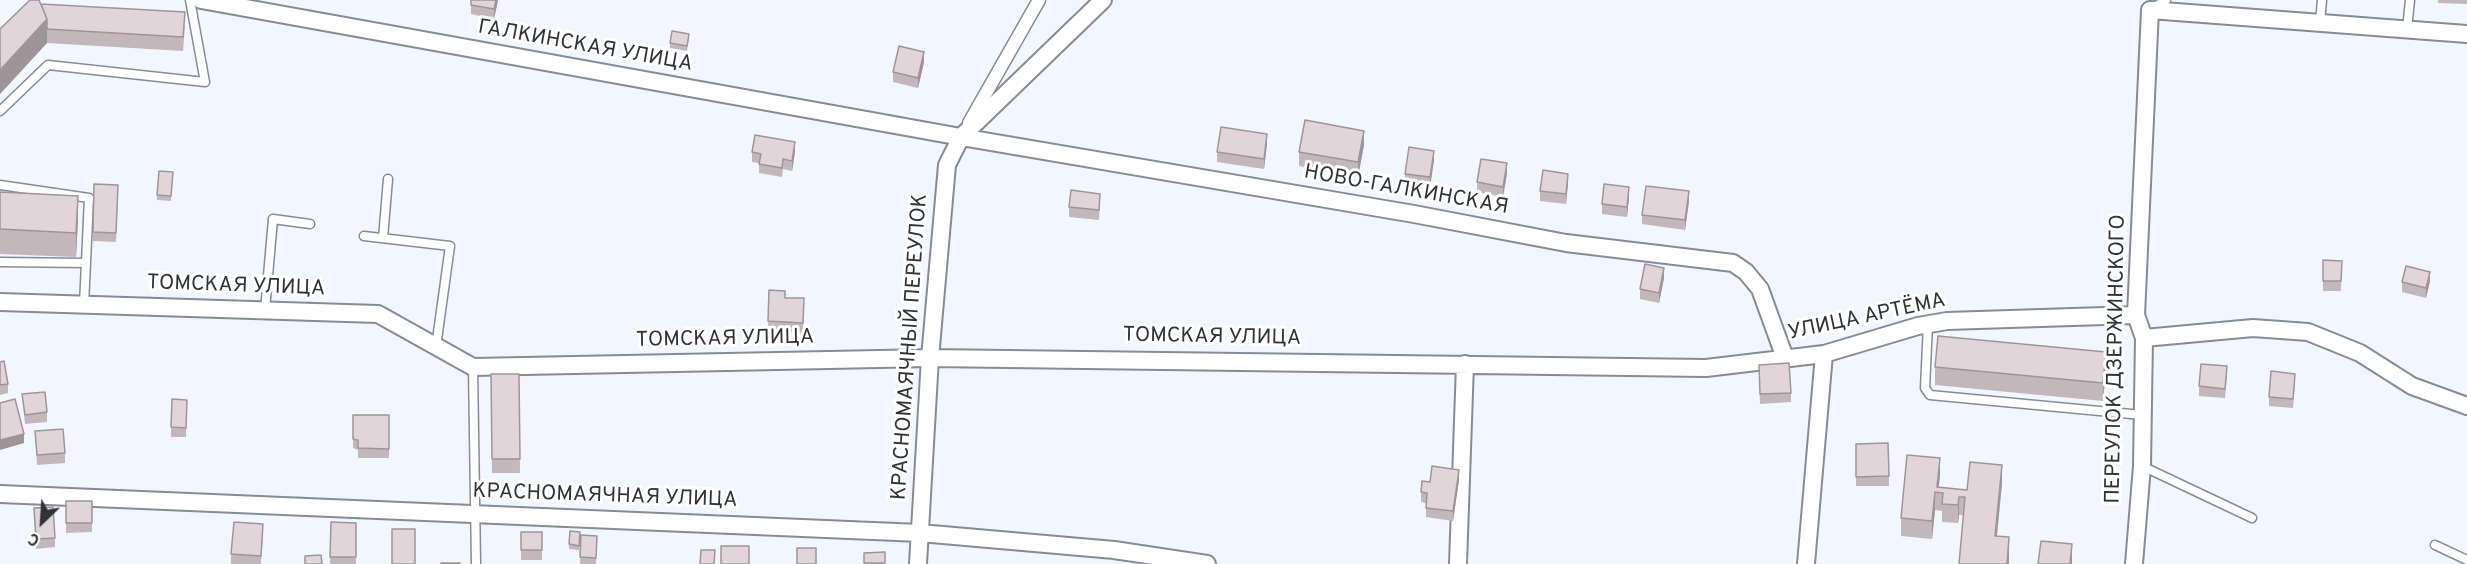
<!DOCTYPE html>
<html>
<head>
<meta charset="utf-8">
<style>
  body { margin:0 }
  #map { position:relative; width:2467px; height:564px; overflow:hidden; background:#f2f6ff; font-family:Overpass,sans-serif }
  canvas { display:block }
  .north { position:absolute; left:12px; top:492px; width:60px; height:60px; -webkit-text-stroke:4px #fff; paint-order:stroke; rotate:205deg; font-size:16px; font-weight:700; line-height:24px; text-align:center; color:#303336 }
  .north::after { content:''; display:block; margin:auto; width:21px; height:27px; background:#303336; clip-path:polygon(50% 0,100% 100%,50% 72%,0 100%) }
</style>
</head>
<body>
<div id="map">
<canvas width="2467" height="564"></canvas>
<div class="north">С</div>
</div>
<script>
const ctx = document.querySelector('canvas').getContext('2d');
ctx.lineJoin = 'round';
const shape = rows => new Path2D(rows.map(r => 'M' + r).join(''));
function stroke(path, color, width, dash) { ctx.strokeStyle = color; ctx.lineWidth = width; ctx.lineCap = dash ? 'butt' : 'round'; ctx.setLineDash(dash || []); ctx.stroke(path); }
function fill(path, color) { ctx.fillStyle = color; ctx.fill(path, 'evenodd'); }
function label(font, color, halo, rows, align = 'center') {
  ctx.font = font + ' Overpass,sans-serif'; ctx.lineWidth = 6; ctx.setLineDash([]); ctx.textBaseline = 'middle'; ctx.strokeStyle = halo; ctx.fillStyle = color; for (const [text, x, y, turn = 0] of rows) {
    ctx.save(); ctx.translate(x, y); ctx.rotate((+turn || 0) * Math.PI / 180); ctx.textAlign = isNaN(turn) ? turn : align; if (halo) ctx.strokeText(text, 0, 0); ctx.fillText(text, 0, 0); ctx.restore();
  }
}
const service = shape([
  [2153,8,2166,0],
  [2320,22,2322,0],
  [2407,29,2410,0],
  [0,111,48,65,205,82,190,0],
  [0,185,89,198,84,305],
  [364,236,450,246,436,347],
  [383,238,388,179],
  [0,262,86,263],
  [265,310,273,219,310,224],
  [1928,324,1925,388,1930,395,2142,415],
  [473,367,476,564],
  [2142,466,2252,518],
  [2435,545,2467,560]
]);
const pedestrian = shape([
  [969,123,1039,0]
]);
const minor = shape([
  [201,0,961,137,1414,214,1566,243,1733,263,1746,272,1760,289,1785,358],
  [2150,10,2467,34],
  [0,302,378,314,473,367,930,358,1706,368,1824,354,1918,326,1947,321,2136,315],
  [2144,338,2253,328,2308,332,2360,353,2412,386,2467,406],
  [0,494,920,533,1114,550,1207,564],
  [918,564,930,358,947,165,961,137,1103,0],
  [1458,564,1465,364],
  [1806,564,1824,354],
  [2134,564,2142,466,2144,338,2136,315,2150,10]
]);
stroke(service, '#868c95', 11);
stroke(pedestrian, '#868c95', 15);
stroke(minor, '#868c95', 20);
stroke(service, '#fff', 8);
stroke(pedestrian, '#fff', 12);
stroke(minor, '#fff', 16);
fill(shape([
  [471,0,498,0,494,19,471,14],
  [2438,0,2467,0,2467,4,2438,3],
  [41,4,185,26,183,51,47,43,0,94,0,29],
  [689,39,687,51,670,48,670,43],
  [924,62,918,88,893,82,893,72],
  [1267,144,1264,169,1217,162,1217,152],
  [1364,145,1358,177,1299,166,1299,152],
  [752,152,795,152,792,171,783,169,782,177,759,173,759,163,752,162],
  [1434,160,1430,187,1405,184,1405,174],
  [173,172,171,201,157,200,157,195],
  [1507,173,1503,197,1477,192,1477,182],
  [1568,183,1566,204,1540,201,1540,191],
  [0,192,78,220,76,257,0,254],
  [118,195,116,242,93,241,93,232],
  [1629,197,1627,217,1602,214,1602,204],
  [1689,201,1685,230,1642,224,1642,215],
  [1100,203,1099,220,1069,217,1069,207],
  [2323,260,2342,261,2341,291,2323,291],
  [1664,278,1659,303,1640,299,1640,289],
  [2430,281,2426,298,2402,292,2402,282],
  [769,290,804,308,803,333,768,331],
  [0,362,8,384,8,393,0,395],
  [1935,367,2106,370,2103,401,1935,385],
  [491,374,519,374,520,473,492,473],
  [1759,374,1791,393,1791,402,1760,404],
  [2227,375,2225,398,2199,396,2199,386],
  [2295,383,2293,408,2269,406,2269,397],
  [22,394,47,412,47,422,25,424],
  [187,400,186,437,171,437,171,427],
  [353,415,389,415,389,458,358,458,358,450,353,448],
  [35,431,65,453,65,463,37,465],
  [1888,443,1889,486,1856,486,1856,444],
  [1940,476,1938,487,1967,490,2002,483,1997,536,2009,555,1963,515,1959,515,1958,523,1942,522,1942,511,1935,510,1932,539,1901,536,1901,518],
  [1459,480,1453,521,1426,517,1426,503,1421,502,1421,492],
  [66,501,92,501,92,532,66,533],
  [34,508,55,538,55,547,36,549],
  [331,522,356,523,356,564,330,564],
  [521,532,542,532,542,560,521,560],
  [263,534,261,564,231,564,231,554],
  [581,535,597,536,596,564,580,564],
  [580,537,579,550,569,549,569,544],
  [885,552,885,564,864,564,864,553]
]), '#c2b7bb');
fill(shape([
  [496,0,498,0,494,19,494,9],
  [47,19,47,43,0,94,0,70],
  [924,52,924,62,918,88,918,78],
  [1364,131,1364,145,1358,177,1358,162],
  [1267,134,1267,144,1264,169,1264,159],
  [795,142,795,152,792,171,792,161],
  [1434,151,1434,160,1430,187,1430,177],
  [1507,163,1507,173,1503,197,1503,187],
  [1568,174,1568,183,1566,204,1566,194],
  [1629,187,1629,197,1627,217,1627,207],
  [1689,191,1689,201,1685,230,1685,220],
  [78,196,78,220,76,257,76,233],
  [1664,268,1664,278,1659,303,1659,293],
  [2430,272,2430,281,2426,298,2426,288],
  [2106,352,2106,370,2103,401,2103,383],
  [24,434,24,443,0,450,0,440],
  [1940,458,1940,476,1938,493,1937,493],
  [2002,465,2002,483,1995,553,1995,536],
  [1459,470,1459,480,1453,521,1453,511],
  [1935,492,1935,510,1932,539,1932,521],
  [1959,497,1959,515,1958,523,1958,505],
  [2009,537,2009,564,2007,564],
  [2072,544,2072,564,2070,564]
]), '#9e9598');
const building = shape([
  [30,0,39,0,47,19,0,70,0,29,30,0],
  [471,0,496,0,494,9,471,5,471,0],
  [41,4,185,12,183,37,47,29,47,19,41,4],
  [672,31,689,34,687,46,670,43,672,31],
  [899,46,924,52,918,78,893,72,899,46],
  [1305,120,1364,131,1358,162,1299,152,1305,120],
  [1221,127,1267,134,1264,159,1217,152,1221,127],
  [755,135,795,142,792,161,783,159,782,168,759,164,761,154,752,152,755,135],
  [1409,147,1434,151,1430,177,1405,174,1409,147],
  [1481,159,1507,163,1503,187,1477,182,1481,159],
  [1543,170,1568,174,1566,194,1540,191,1543,170],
  [159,171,173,172,171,196,157,195,159,171],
  [94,184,118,185,116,233,93,232,94,184],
  [1604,184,1629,187,1627,207,1602,204,1604,184],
  [1646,186,1689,191,1685,220,1642,215,1646,186],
  [1071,190,1100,194,1099,210,1069,207,1071,190],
  [0,192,78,196,76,233,0,229,0,192],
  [2323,260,2342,261,2341,281,2323,281,2323,260],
  [1645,264,1664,268,1659,293,1640,289,1645,264],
  [2406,266,2430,272,2426,288,2402,282,2406,266],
  [769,290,785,291,785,298,804,298,803,323,768,321,769,290],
  [1938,336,2106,352,2103,383,1935,367,1938,336],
  [4,361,8,384,0,385,0,362,4,361],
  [1789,363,1791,393,1760,394,1759,365,1789,363],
  [2201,364,2227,366,2225,389,2199,386,2201,364],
  [2271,371,2295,374,2293,399,2269,397,2271,371],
  [491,374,519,374,520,459,492,459,491,374],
  [45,392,47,412,25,415,22,394,45,392],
  [15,399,24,434,0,440,0,403,15,399],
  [172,399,187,400,186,428,171,427,172,399],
  [353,415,389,415,389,449,358,448,358,440,353,439,353,415],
  [63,429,65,453,37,455,35,431,63,429],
  [1888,443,1889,476,1856,477,1856,444,1888,443],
  [1907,455,1940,458,1937,487,1967,490,1970,462,2002,465,1995,536,2009,537,2007,564,1959,564,1965,497,1959,497,1958,505,1942,504,1943,493,1935,492,1932,521,1901,518,1907,455],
  [1432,466,1459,470,1453,511,1426,508,1427,493,1421,492,1422,481,1430,482,1432,466],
  [66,501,92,501,92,523,66,523,66,501],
  [53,507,55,538,36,539,34,508,53,507],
  [234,522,263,524,261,556,231,554,234,522],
  [331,522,356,523,356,557,330,557,331,522],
  [392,529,415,529,415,564,392,564,392,529],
  [570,531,580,532,579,546,569,544,570,531],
  [521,532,542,532,542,550,521,550,521,532],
  [581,535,597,536,596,558,580,557,581,535],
  [2041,541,2072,544,2070,564,2038,564,2041,541],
  [721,546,749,546,749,564,721,564,721,546],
  [797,548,816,548,816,564,797,564,797,548],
  [701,550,715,550,714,564,700,564,701,550],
  [885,552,885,563,864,563,864,553,885,552],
  [321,555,322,564,305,564,305,556,321,555],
  [441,563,460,563,460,564,441,564,441,563]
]);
fill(building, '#e2d5d9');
stroke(building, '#9e9598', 1.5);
label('21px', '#303336', '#fff', [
  ["ГАЛКИНСКАЯ УЛИЦА",585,47,10],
  ["НОВО-ГАЛКИНСКАЯ",1406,191,10],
  ["ТОМСКАЯ УЛИЦА",236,287,2],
  ["УЛИЦА АРТЁМА",1867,318,-12],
  ["ТОМСКАЯ УЛИЦА",1212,338,1],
  ["ТОМСКАЯ УЛИЦА",725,340,-1],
  ["КРАСНОМАЯЧНЫЙ ПЕРЕУЛОК",911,347,-86],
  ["ПЕРЕУЛОК ДЗЕРЖИНСКОГО",2117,359,-89],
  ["КРАСНОМАЯЧНАЯ УЛИЦА",605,497,2]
]);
</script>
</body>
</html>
